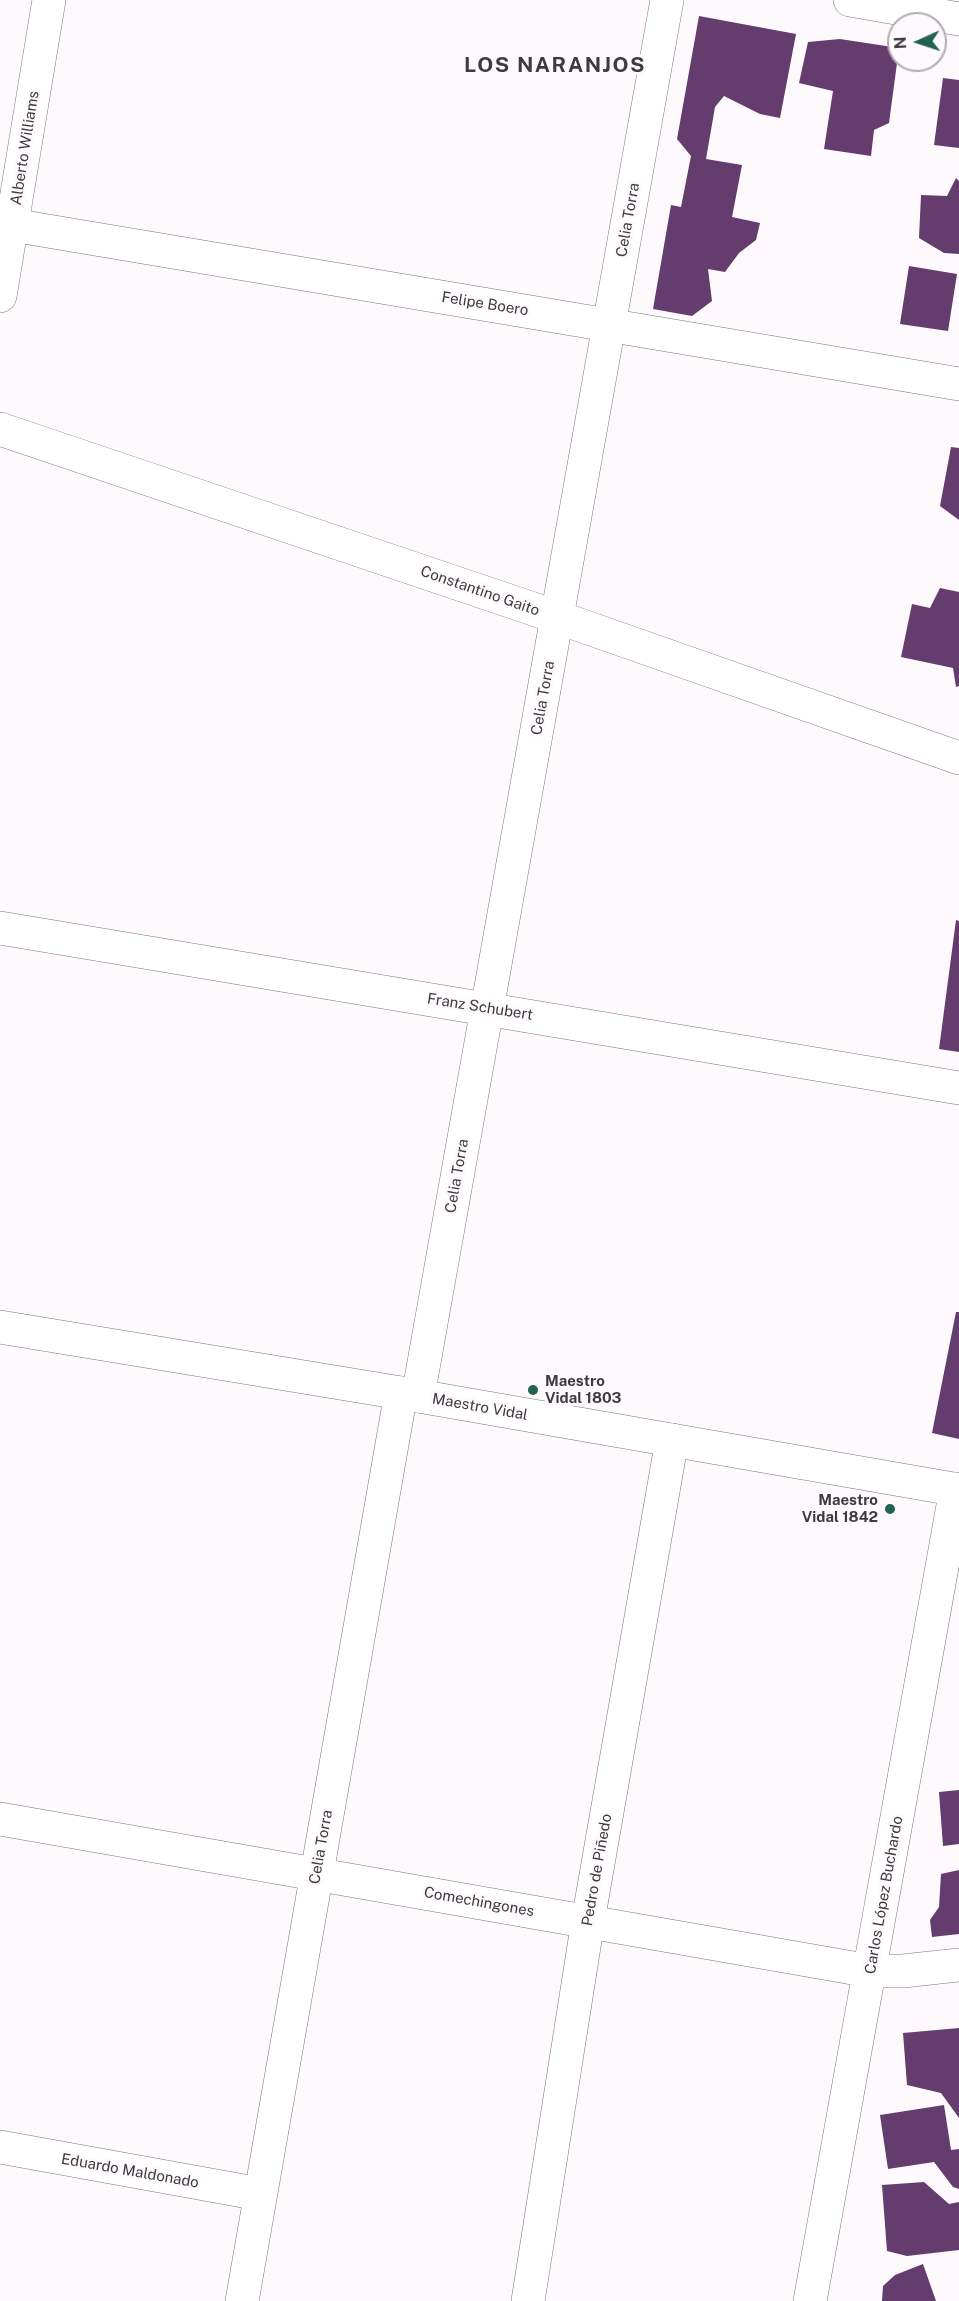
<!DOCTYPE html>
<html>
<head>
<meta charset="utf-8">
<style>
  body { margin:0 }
  #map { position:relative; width:959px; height:2301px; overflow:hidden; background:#fdf9fd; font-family:"Public Sans",sans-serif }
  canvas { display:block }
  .north { position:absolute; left:887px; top:12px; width:60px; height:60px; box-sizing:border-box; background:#fdf9fd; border:2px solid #b0adb0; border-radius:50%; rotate:267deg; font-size:16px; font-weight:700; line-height:24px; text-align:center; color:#3c3b3d }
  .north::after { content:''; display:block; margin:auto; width:21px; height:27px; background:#23624f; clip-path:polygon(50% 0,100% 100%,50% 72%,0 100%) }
</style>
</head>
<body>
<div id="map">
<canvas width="959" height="2301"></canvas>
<div class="north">N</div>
</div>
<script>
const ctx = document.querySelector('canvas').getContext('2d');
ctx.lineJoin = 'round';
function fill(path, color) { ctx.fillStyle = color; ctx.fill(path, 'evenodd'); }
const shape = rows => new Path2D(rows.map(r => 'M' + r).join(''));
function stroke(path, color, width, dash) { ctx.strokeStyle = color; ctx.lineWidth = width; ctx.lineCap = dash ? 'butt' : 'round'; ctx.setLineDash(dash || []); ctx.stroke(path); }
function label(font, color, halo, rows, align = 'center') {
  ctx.font = font + ' "Public Sans",sans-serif'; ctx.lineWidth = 6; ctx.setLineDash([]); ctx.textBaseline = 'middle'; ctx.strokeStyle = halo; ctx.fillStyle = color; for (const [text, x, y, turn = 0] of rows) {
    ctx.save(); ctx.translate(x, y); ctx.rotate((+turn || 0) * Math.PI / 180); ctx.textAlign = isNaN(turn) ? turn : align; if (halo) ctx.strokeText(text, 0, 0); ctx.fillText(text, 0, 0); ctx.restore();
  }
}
fill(shape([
  [699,16,796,34,780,118,760,114,724,96,715,107,706,159,742,165,732,217,760,223,756,240,739,253,725,272,708,269,712,301,692,316,653,309,671,205,681,207,691,156,677,139],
  [840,39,899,48,889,123,874,130,871,156,824,149,833,91,799,83,808,42],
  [943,78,959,80,959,148,934,145],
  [956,178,959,181,959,254,944,253,919,238,921,195,947,196],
  [909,266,957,274,948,331,900,324],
  [951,447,959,448,959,520,940,506],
  [940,588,959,592,959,686,956,687,953,668,901,657,912,604,930,608],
  [956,920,959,921,959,1052,939,1049],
  [956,1312,959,1312,959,1439,932,1433],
  [959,1790,959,1844,943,1846,939,1792],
  [959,1870,959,1934,932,1937,930,1920,939,1907,941,1874],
  [959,2028,959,2118,941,2093,907,2085,903,2033],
  [944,2105,951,2150,959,2149,959,2189,953,2187,934,2162,888,2169,880,2115],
  [924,2182,949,2204,959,2202,959,2250,907,2256,887,2251,882,2185],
  [923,2264,936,2301,882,2301,883,2286,895,2275]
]), '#653c6e');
const street = shape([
  [850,0,959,19],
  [12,225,959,384],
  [0,296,49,0],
  [0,429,557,617,959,758],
  [0,928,959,1088],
  [418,1396,667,0],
  [0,1819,870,1971,903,1971,959,1965],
  [0,2147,260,2194],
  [242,2301,401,1393],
  [528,2301,588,1921,672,1440],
  [810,2301,956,1489]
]);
const secondary = shape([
  [0,1327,401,1393,959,1490]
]);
stroke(street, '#7a767a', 34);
stroke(secondary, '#7a767a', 34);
stroke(street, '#fff', 33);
stroke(secondary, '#fff', 33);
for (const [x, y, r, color] of [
  [533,1390,6,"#23624f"],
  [890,1509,6,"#23624f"]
]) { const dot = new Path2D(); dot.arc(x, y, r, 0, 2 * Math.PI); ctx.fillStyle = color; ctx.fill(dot); stroke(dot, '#fdf9fd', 2); }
label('15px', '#3c3b3d', '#fdf9fd', [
  ["Alberto Williams",25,148,-81],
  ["Celia Torra",628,220,-80],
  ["Felipe Boero",485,304,9],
  ["Constantino Gaito",480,591,19],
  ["Celia Torra",543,698,-80],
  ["Franz Schubert",480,1007,9],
  ["Celia Torra",457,1176,-80],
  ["Maestro Vidal",480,1407,10],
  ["Celia Torra",321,1847,-80],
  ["Pedro de Piñedo",597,1870,-80],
  ["Carlos López Buchardo",884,1895,-80],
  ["Comechingones",479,1902,10],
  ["Eduardo Maldonado",130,2171,10]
]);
label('bold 15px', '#3c3b3d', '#fdf9fd', [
  ["Maestro",545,1381],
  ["Vidal 1803",545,1398],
  ["Maestro",878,1500,"right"],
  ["Vidal 1842",878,1517,"right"]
], 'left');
ctx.letterSpacing = '1.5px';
label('bold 21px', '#3c3b3d', '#fdf9fd', [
  ["LOS NARANJOS",555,66]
]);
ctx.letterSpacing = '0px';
</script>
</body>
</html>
